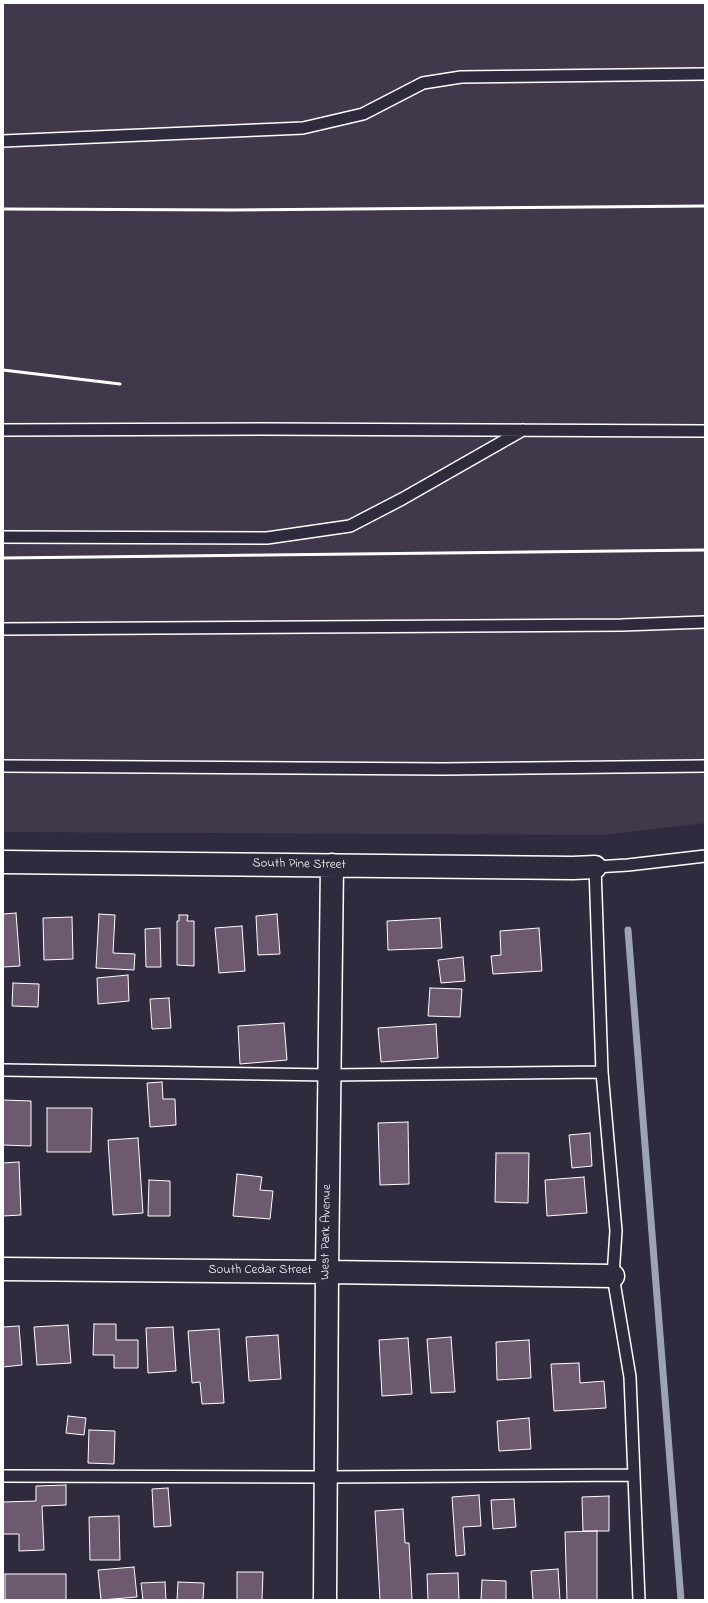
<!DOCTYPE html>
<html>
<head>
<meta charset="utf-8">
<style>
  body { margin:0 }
  #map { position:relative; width:708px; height:1603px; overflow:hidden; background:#2f2a3d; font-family:"Indie Flower",sans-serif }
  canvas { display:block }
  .frame { position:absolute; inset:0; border:4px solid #fff; pointer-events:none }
</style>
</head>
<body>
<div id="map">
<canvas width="708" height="1603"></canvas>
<div class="frame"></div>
</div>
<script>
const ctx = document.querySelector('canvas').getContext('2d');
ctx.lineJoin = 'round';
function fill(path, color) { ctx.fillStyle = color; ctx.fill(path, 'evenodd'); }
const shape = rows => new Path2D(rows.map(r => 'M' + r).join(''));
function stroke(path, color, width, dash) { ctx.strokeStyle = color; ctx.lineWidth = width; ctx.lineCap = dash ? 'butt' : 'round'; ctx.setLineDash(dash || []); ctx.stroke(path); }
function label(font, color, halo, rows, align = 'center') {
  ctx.font = font + ' "Indie Flower",sans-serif'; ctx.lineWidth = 3; ctx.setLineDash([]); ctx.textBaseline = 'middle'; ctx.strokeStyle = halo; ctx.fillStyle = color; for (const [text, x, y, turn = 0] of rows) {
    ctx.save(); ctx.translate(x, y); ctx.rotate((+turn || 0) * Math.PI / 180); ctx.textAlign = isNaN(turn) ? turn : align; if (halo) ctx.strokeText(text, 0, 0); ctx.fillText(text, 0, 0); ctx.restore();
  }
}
fill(shape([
  [3,3,705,3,705,823,604,835,3,832]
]), '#42384c');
stroke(shape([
  [628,930,681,1600]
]), '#9ca3b2', 7);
const building = shape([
  [16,913,20,966,3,967,3,914,16,913],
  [99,914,115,915,113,953,135,954,134,970,96,968,99,914],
  [277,914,280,954,258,955,256,916,277,914],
  [179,915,188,915,187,921,194,921,194,966,177,965,177,921,179,921,179,915],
  [72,917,73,959,44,960,43,918,72,917],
  [440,918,442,948,388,950,387,921,440,918],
  [242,926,245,971,219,973,215,928,242,926],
  [160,928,161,967,146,967,145,929,160,928],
  [539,928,542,971,493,974,491,956,501,955,500,931,539,928],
  [463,957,465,981,441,983,438,960,463,957],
  [128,975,129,1001,98,1004,97,978,128,975],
  [13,983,39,984,38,1007,12,1006,13,983],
  [430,988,462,989,460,1017,428,1016,430,988],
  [169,998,171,1028,152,1029,150,999,169,998],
  [284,1023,287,1060,240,1064,238,1026,284,1023],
  [436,1024,438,1058,381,1062,378,1028,436,1024],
  [162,1082,163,1099,175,1099,176,1125,150,1127,147,1083,162,1082],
  [3,1100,31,1101,31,1146,3,1145,3,1100],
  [47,1108,92,1108,91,1152,47,1152,47,1108],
  [408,1122,409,1184,380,1185,378,1123,408,1122],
  [590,1133,592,1166,572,1168,569,1135,590,1133],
  [138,1138,143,1213,113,1215,108,1140,138,1138],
  [496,1153,529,1153,528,1203,495,1202,496,1153],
  [19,1162,21,1215,3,1216,3,1163,19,1162],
  [237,1174,262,1177,260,1190,273,1191,270,1219,233,1216,237,1174],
  [584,1177,587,1213,547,1216,545,1180,584,1177],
  [149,1180,170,1181,170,1216,148,1216,149,1180],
  [94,1324,116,1324,116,1340,138,1340,138,1368,114,1368,114,1355,93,1355,94,1324],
  [68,1325,71,1363,37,1365,34,1327,68,1325],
  [19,1326,22,1365,3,1367,3,1327,19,1326],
  [173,1327,176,1371,148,1373,146,1328,173,1327],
  [219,1329,224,1403,202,1404,200,1382,192,1383,188,1331,219,1329],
  [278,1335,281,1379,249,1381,246,1337,278,1335],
  [451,1337,455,1392,431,1393,427,1339,451,1337],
  [408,1338,412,1394,382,1396,379,1340,408,1338],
  [529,1340,531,1378,497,1380,496,1342,529,1340],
  [579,1363,580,1383,604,1381,606,1408,554,1411,551,1364,579,1363],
  [68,1416,86,1418,84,1435,66,1433,68,1416],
  [529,1418,531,1449,499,1451,497,1421,529,1418],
  [89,1430,115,1431,114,1464,88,1463,89,1430],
  [66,1485,66,1505,42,1506,44,1550,19,1551,19,1534,3,1534,3,1502,36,1501,36,1486,66,1485],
  [168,1488,171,1526,154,1527,152,1489,168,1488],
  [479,1495,481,1526,463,1527,465,1555,456,1556,452,1497,479,1495],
  [609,1496,609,1531,583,1531,582,1497,609,1496],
  [514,1499,516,1527,493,1529,491,1500,514,1499],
  [403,1509,405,1543,409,1543,412,1600,380,1600,375,1511,403,1509],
  [119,1516,120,1560,90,1560,89,1517,119,1516],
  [597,1531,597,1600,567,1600,565,1532,597,1531],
  [134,1567,137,1597,101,1600,98,1570,134,1567],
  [558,1569,560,1600,533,1600,531,1571,558,1569],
  [237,1572,263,1572,262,1600,237,1600,237,1572],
  [458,1573,459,1600,428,1600,427,1574,458,1573],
  [5,1574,66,1574,66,1600,5,1600,5,1574],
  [482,1580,506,1581,506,1600,481,1600,482,1580],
  [165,1582,166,1600,143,1600,141,1583,165,1582],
  [178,1582,204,1583,203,1600,177,1600,178,1582]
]);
fill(building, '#6d5970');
stroke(building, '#fff', 1);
const lane = shape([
  [3,141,303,128,363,114,423,83,461,77,705,74],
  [3,430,262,429,705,431],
  [3,537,267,538,350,526,402,499,523,430],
  [3,629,622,625,705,622],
  [3,766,443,769,705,766],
  [3,1070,329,1075,602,1072],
  [3,1476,326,1477,634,1475],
  [639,1600,630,1377,613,1276,616,1231,602,1072,595,867,628,865,705,856]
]);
const street = shape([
  [3,862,573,868,595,867],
  [3,1269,327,1272,613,1276],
  [325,1600,327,1272,332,865]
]);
stroke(lane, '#fff', 14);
stroke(street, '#fff', 25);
stroke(lane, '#2f2a3d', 11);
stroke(street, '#2f2a3d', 22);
stroke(shape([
  [3,209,232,210,705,206],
  [3,370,120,384],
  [3,558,705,550]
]), '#fff', 3);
label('13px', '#fff', '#2f2a3d', [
  ["South Pine Street",299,865,1],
  ["West Park Avenue",327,1232,-89],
  ["South Cedar Street",260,1271]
]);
</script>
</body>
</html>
